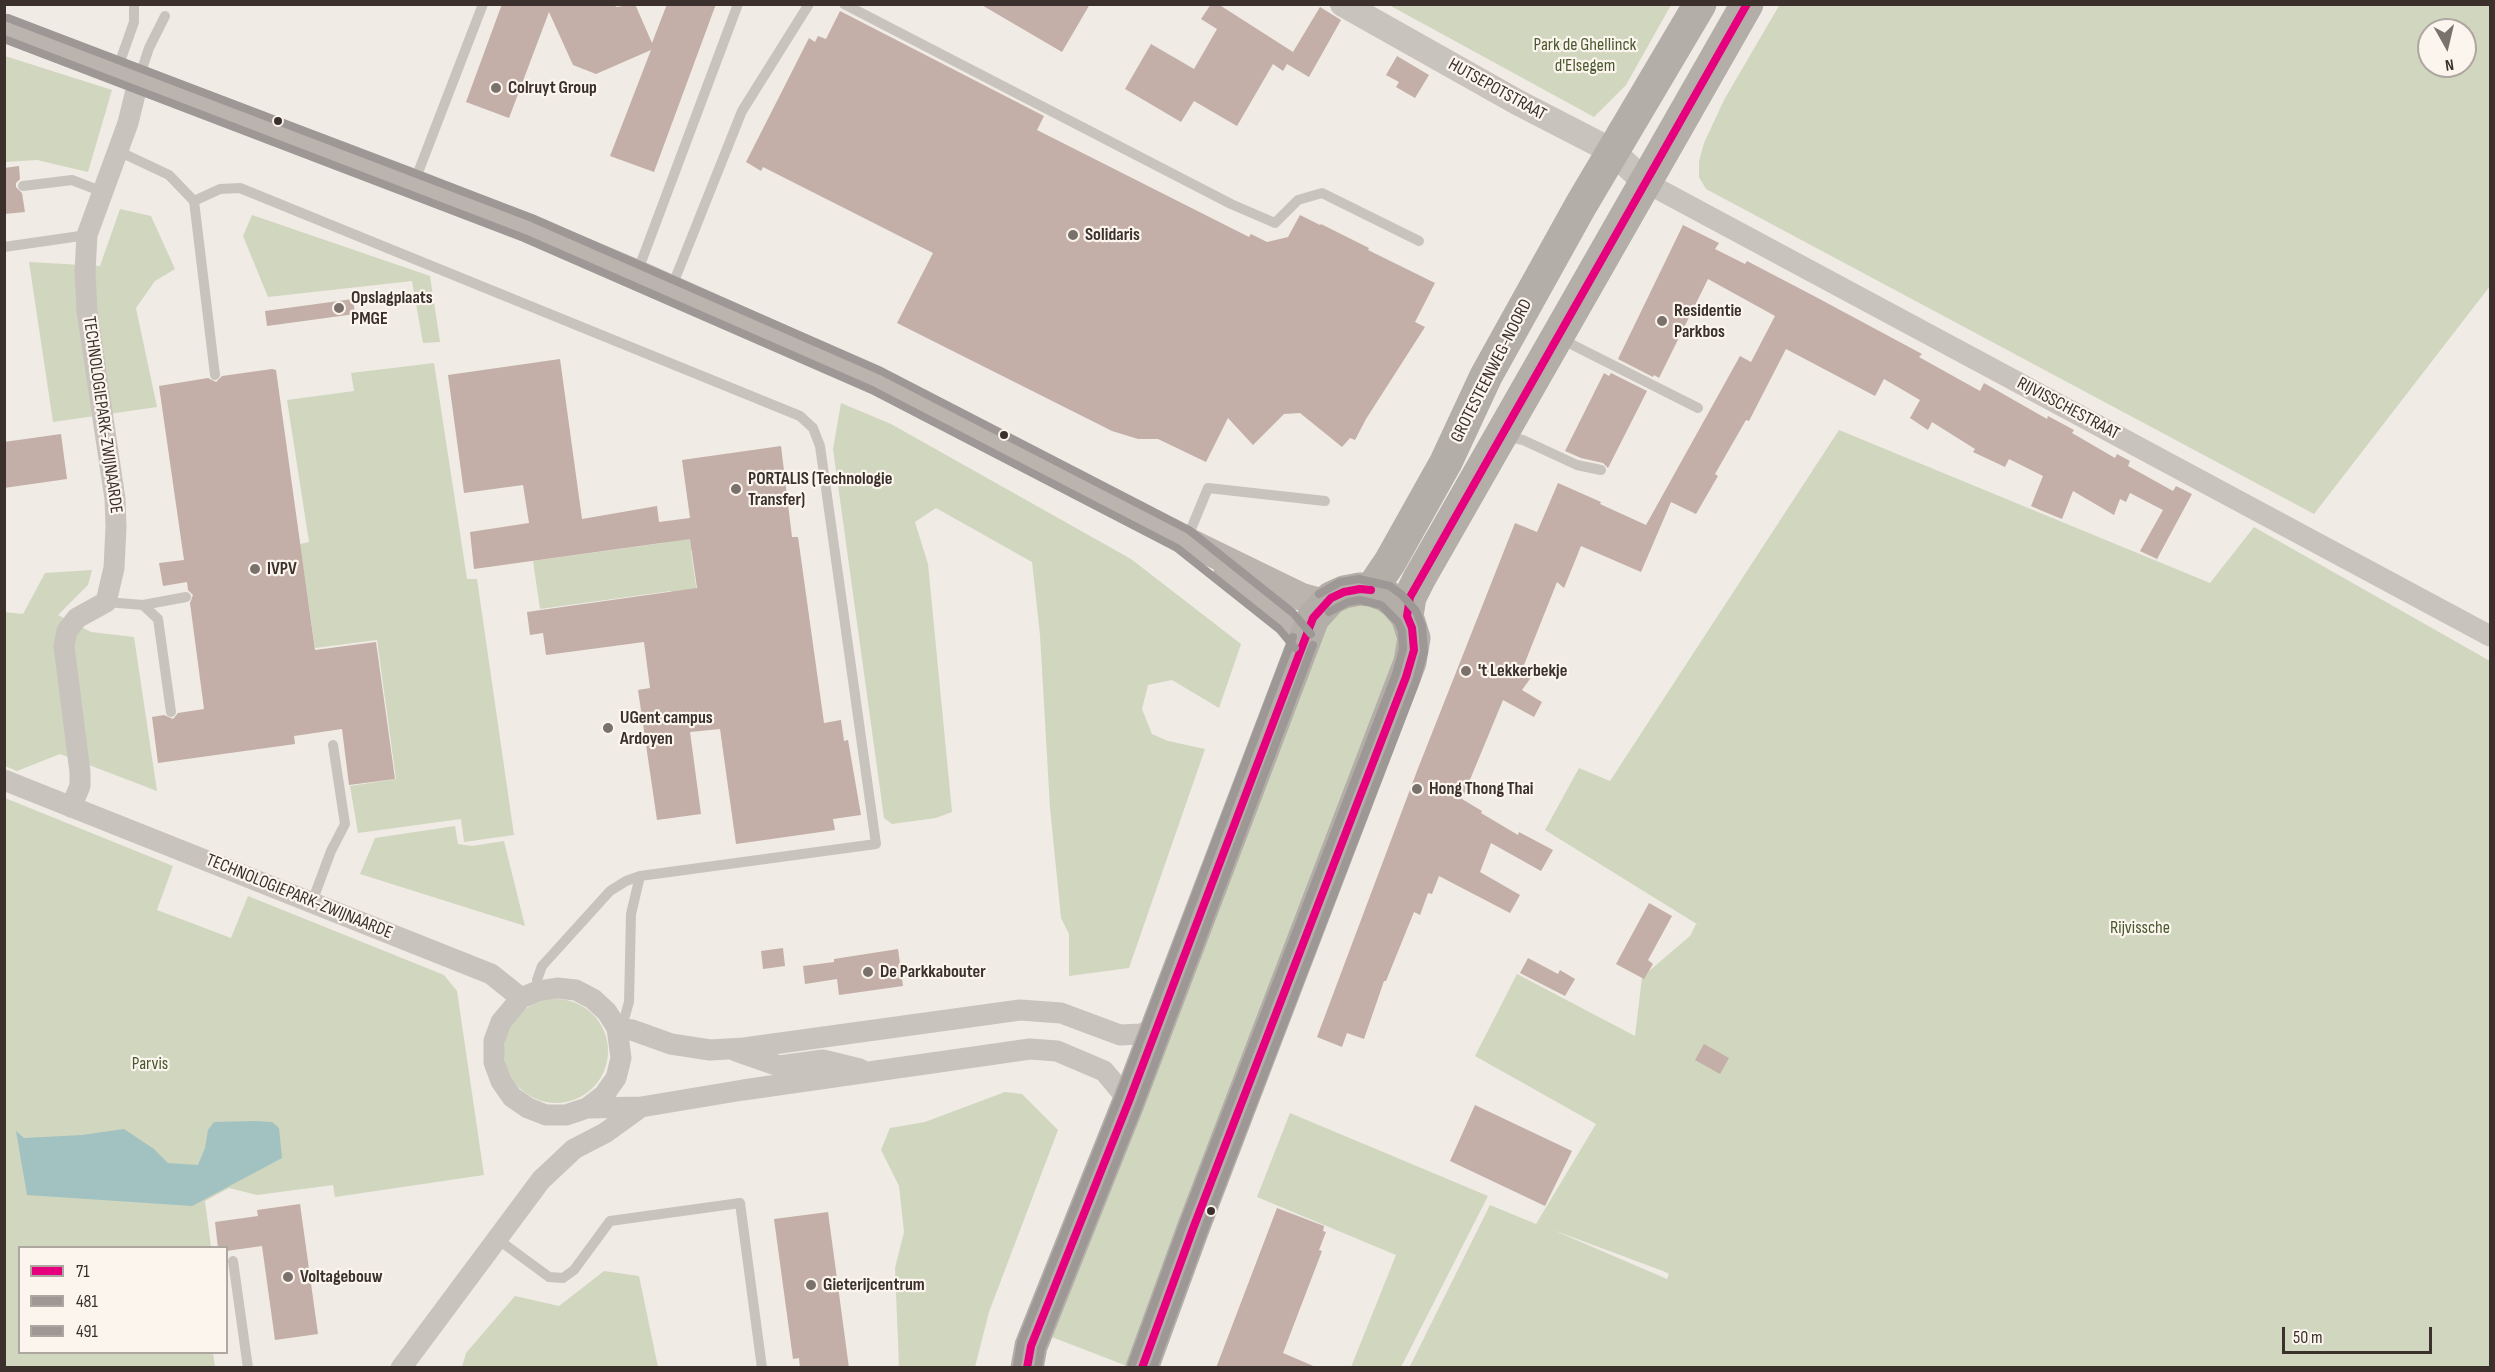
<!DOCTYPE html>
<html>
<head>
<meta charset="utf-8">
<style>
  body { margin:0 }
  #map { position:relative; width:2495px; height:1372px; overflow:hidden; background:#f0ebe5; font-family:"Sofia Sans Condensed",sans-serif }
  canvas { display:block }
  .frame { position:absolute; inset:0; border:6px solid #3b302b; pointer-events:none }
  .legend { position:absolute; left:18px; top:1246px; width:210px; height:108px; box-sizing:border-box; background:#fbf5ee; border:2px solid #aea6a0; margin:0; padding:8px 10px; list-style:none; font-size:18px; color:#3b302b }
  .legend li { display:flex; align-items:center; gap:12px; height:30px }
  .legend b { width:30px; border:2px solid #aea6a0 }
  .north { position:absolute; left:2417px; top:18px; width:60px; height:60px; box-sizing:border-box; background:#fbf5ee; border:2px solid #aea6a0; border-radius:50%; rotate:172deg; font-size:16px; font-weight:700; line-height:24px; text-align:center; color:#3b302b }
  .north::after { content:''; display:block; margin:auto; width:21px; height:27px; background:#7a716c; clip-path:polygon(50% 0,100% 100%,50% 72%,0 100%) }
  .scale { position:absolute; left:2282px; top:1327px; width:150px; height:27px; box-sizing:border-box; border:3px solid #3b302b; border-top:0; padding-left:8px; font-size:18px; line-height:21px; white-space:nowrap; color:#3b302b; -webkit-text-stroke:4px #fbf5ee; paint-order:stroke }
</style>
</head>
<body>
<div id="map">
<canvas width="2495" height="1372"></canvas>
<div class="frame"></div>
<ul class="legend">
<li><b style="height:8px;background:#e6007e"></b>71</li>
<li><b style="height:8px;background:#9d9895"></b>481</li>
<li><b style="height:8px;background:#9d9895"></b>491</li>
</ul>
<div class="north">N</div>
<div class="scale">50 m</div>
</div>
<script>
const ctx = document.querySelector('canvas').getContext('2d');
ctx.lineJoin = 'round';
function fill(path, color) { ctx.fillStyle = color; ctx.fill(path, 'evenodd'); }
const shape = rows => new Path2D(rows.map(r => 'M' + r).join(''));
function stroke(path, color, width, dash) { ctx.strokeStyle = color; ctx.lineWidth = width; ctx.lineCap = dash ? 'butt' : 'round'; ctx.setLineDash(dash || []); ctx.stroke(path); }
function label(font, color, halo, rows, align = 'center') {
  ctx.font = font + ' "Sofia Sans Condensed",sans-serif'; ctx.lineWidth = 4.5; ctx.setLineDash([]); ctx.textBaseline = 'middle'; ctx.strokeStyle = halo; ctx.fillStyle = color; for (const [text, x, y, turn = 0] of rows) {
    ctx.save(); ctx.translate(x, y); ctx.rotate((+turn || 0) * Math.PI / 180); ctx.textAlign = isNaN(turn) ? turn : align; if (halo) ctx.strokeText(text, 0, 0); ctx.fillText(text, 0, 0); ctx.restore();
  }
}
fill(shape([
  [1780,4,2490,5,2490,286,2314,514,1706,189,1699,177,1699,161,1704,143,1724,100],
  [2429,30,2465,30,2465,66,2429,66],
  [1389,5,1671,5,1626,85,1594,117],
  [5,56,112,90,88,172,37,160,5,162],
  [120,209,151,216,175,269,155,281,136,308,157,407,53,422,29,262,100,266],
  [252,215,430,276,440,342,423,343,412,281,268,297,243,236],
  [434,363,467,579,477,579,514,835,464,842,461,819,358,833,350,786,396,779,377,640,315,648,300,544,309,542,287,400,354,391,351,373],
  [841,403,891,424,1131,559,1241,644,1219,708,1172,680,1148,685,1142,709,1152,734,1168,741,1205,749,1129,968,1069,976,1069,934,1061,918,1050,808,1040,635,1032,562,936,508,915,522,928,564,952,812,936,818,892,824,884,818,833,449],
  [1839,430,2210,583,2254,527,2490,661,2490,1367,1409,1368,1490,1205,1536,1224,1596,1124,1475,1056,1517,974,1635,1036,1642,977,1690,936,1696,924,1700,926,1545,830,1579,768,1610,781],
  [1553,1230,1663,1271,1669,1274,1667,1279],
  [691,527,694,550,691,551,700,615,675,619,671,591,540,609,533,561,663,543],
  [92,570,88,585,58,615,91,632,134,637,157,791,60,754,17,771,5,766,4,612,23,614,45,573],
  [1362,605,1375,606,1392,618,1401,647,1127,1366,1049,1336,1326,622,1347,606],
  [5,798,173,866,157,910,231,938,248,896,444,975,457,991,484,1175,335,1197,333,1185,257,1195,229,1188,205,1201,211,1247,20,1248,20,1352,213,1353,215,1367,5,1367],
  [455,826,458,844,472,846,504,841,525,926,360,874,375,838],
  '504 1051a52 52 0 1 1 104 0a52 52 0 1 1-104 0Z',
  [1005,1092,1022,1094,1058,1130,989,1312,975,1367,899,1367,895,1268,904,1232,899,1186,881,1150,890,1128,925,1122],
  [1290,1113,1488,1196,1401,1367,1351,1367,1396,1255,1257,1197],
  [604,1271,639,1276,658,1367,462,1367,466,1353,515,1296,559,1306]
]), '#d1d6bf');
fill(shape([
  [256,1121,272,1122,279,1128,282,1158,192,1206,27,1195,16,1131,24,1138,82,1135,124,1129,154,1149,168,1163,198,1165,205,1148,208,1130,214,1122]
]), '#a1c2c1');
fill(shape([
  [502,4,611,4,617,7,635,4,652,43,667,4,716,4,654,172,610,156,651,50,596,74,573,65,549,12,509,118,466,102],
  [980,4,1090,4,1062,52],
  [1211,4,1218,4,1293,52,1320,7,1341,20,1309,77,1287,64,1283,71,1273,64,1237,126,1194,101,1181,122,1125,89,1151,44,1194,69,1217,29,1201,19],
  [840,11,1044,116,1037,130,1249,237,1251,234,1267,242,1288,237,1300,215,1320,225,1321,224,1369,248,1368,250,1435,283,1415,322,1425,327,1366,419,1355,440,1350,438,1342,447,1300,413,1284,414,1253,445,1228,418,1206,462,1158,439,1138,439,1112,431,897,323,933,253,763,167,761,171,746,162,809,38,815,42,818,36,826,39],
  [1397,56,1429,75,1415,98,1396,87,1399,82,1386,75],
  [19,166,20,179,16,183,16,187,22,193,25,212,4,214,4,168],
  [1683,225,1719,243,1715,249,1745,264,1747,261,1814,296,1922,354,1919,357,1980,391,1984,383,2047,419,2048,416,2074,430,2072,433,2115,458,2117,454,2130,461,2128,466,2173,491,2176,486,2192,494,2157,559,2140,551,2163,510,2130,493,2126,502,2120,499,2114,515,2073,491,2062,519,2040,510,2031,506,2043,476,2009,459,2005,467,1973,452,1975,449,1932,422,1928,430,1910,418,1920,400,1884,379,1875,396,1786,349,1749,421,1746,420,1715,474,1718,476,1696,514,1671,502,1641,572,1581,546,1564,588,1557,582,1524,665,1535,672,1522,690,1542,702,1534,717,1503,700,1462,799,1482,811,1481,813,1518,835,1519,832,1553,850,1541,871,1491,843,1480,872,1520,895,1510,913,1439,876,1432,894,1428,893,1420,915,1414,912,1386,981,1384,981,1364,1039,1347,1033,1342,1047,1317,1037,1417,771,1515,523,1537,532,1558,483,1601,502,1600,504,1646,525,1740,356,1751,362,1775,316,1708,279,1659,378,1654,375,1653,377,1618,359],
  [353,299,355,314,267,326,265,311],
  [560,359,582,519,657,506,659,522,690,518,682,460,781,446,792,537,798,537,824,723,841,720,844,741,848,740,861,815,833,819,835,830,736,844,720,729,690,732,701,814,657,820,638,690,650,688,644,642,546,655,543,633,530,635,527,612,697,588,690,539,474,569,470,532,529,523,523,485,464,493,448,375],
  [272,369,276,370,315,650,376,642,395,779,349,785,342,729,294,736,295,744,158,763,152,717,164,715,173,719,178,713,204,709,190,603,193,595,188,590,187,582,163,586,159,563,184,560,159,386,208,378,216,382,222,376],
  [1604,373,1609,376,1611,373,1647,391,1608,468,1603,463,1581,458,1565,451],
  [61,434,67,479,4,488,4,442],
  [1649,903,1672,916,1648,960,1653,964,1644,979,1616,964],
  [783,948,785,966,763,969,761,951],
  [898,949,903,986,839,995,837,979,805,984,803,966,834,962,834,959],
  [1528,958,1558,974,1560,970,1575,979,1565,996,1520,973],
  [1704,1044,1729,1058,1720,1074,1695,1060],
  [1475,1105,1572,1151,1545,1206,1450,1161],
  [300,1204,318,1334,275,1340,262,1246,226,1251,226,1248,218,1248,215,1222,258,1216,257,1210],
  [1277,1208,1324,1226,1323,1231,1326,1232,1319,1250,1322,1251,1283,1353,1318,1368,1216,1368],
  [828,1212,849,1368,800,1368,799,1358,793,1359,774,1219]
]), '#c3afa7');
stroke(shape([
  [844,4,1231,204,1275,223,1298,200,1322,193,1419,241],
  [117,70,134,22,134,4],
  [139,78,149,48,165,16],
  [118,151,169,175,194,201,220,189,240,188,800,416,813,428,820,446,876,844,640,876,626,881,610,891,542,966,537,980,538,991],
  [414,183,483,4],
  [23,186,72,180,103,192],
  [194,201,215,375],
  [4,247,87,235],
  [637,273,738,4],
  [671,289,742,111,809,4],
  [1559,338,1698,408],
  [1504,436,1523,440,1577,465,1601,470],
  [1184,538,1191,529,1208,488,1325,501],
  [106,602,143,605,158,619,171,712],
  [143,605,186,597],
  [312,902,331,851,345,824,333,745],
  [617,1028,625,1016,629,1002,631,914,640,876],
  [496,1238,549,1277,563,1278,574,1270,610,1221,740,1203,762,1368],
  [233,1261,248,1368]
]), '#c9c3be', 10);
stroke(shape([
  [1645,182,2490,636],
  [4,780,491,974,521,998],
  [71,807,80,786,80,772,64,646,67,631,77,618,106,602,114,568,116,527,115,499,87,311,85,272,87,235,128,123,139,78],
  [617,1028,632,1030,671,1044,710,1050,744,1048,1020,1010,1061,1013,1120,1035,1141,1034,1156,1028],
  [736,1051,779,1066,823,1060,860,1069],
  [587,1108,604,1095,616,1078,621,1058,617,1028,607,1012,593,999,576,990,557,988,538,991,521,998,501,1022,494,1041,494,1062,501,1081,512,1097,528,1108,546,1115,566,1115,587,1108,641,1107,743,1090,1030,1049,1057,1051,1104,1071,1129,1101],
  [401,1368,541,1180,574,1149,605,1133,641,1107]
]), '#c9c3be', 21);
stroke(shape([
  [1343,4,1517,102,1612,151,1645,182]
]), '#c9c3be', 26);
stroke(shape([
  [4,28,414,183,528,228,637,274,877,381,1183,539,1302,597,1324,603],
  [1227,574,1286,621,1303,641]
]), '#bab3ae', 28);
stroke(shape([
  [1371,590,1390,562,1446,462,1486,376,1581,205,1700,4],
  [1407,616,1410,597,1419,579,1747,4],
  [1027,1368,1031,1346,1129,1101,1313,618,1331,598,1344,592,1360,589,1371,590,1385,595,1395,602,1407,616,1414,638,1410,662,1194,1226,1142,1368]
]), '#b4aea8', 33);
stroke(shape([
  [1027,1368,1031,1346,1129,1101,1313,618,1331,598,1344,592,1360,589,1371,590],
  [1142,1368,1194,1226,1406,677,1414,650,1412,628,1407,616,1410,597,1747,4]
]), '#e6007e', 8);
stroke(shape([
  [4,39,524,238,872,390,1177,548,1279,629,1295,648],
  [1038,1368,1041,1349,1139,1105,1313,645],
  [1153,1368,1204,1230,1416,681,1424,652,1422,626,1416,611,1402,595,1390,586,1359,579,1340,582,1319,594]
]), '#9d9895', 8);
stroke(shape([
  [8,18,532,218,881,371,1189,530,1293,613,1311,634],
  [1132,1364,1184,1222,1396,674,1403,649,1402,631,1398,622,1381,605,1360,600,1348,602,1329,612],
  [1017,1366,1021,1342,1119,1097,1293,637]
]), '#9d9895', 8);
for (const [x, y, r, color] of [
  [496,88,6,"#7a716c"],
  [278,121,5,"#3b302b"],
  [1073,235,6,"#7a716c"],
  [339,308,6,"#7a716c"],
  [1662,321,6,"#7a716c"],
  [1004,435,5,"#3b302b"],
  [736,489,6,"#7a716c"],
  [255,569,6,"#7a716c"],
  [1466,671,6,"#7a716c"],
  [608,728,6,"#7a716c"],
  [1417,789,6,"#7a716c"],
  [868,972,6,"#7a716c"],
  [1211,1211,5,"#3b302b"],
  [288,1277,6,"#7a716c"],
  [811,1285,6,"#7a716c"]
]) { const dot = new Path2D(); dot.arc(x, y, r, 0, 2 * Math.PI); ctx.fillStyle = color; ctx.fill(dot); stroke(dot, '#fbf5ee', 2); }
label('18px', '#4a5a2e', '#fbf5ee', [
  ["Park de Ghellinck",1585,45],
  ["d'Elsegem",1585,66],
  ["Rijvissche",2140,928],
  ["Parvis",150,1064]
]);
label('bold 18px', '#3b302b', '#fbf5ee', [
  ["Colruyt Group",508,88],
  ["Solidaris",1085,235],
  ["Opslagplaats",351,298],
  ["PMGE",351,319],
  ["Residentie",1674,311],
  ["Parkbos",1674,332],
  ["PORTALIS (Technologie",748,479],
  ["Transfer)",748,500],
  ["IVPV",267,569],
  ["'t Lekkerbekje",1478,671],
  ["UGent campus",620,718],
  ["Ardoyen",620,739],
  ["Hong Thong Thai",1429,789],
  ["De Parkkabouter",880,972],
  ["Voltagebouw",300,1277],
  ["Gieterijcentrum",823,1285]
], 'left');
label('18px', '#3b302b', '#fbf5ee', [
  ["HUTSEPOTSTRAAT",1497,90,29],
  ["GROTESTEENWEG-NOORD",1492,371,-63],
  ["RIJVISSCHESTRAAT",2068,409,28],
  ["TECHNOLOGIEPARK-ZWIJNAARDE",102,415,82],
  ["TECHNOLOGIEPARK-ZWIJNAARDE",299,897,22]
]);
</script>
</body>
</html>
